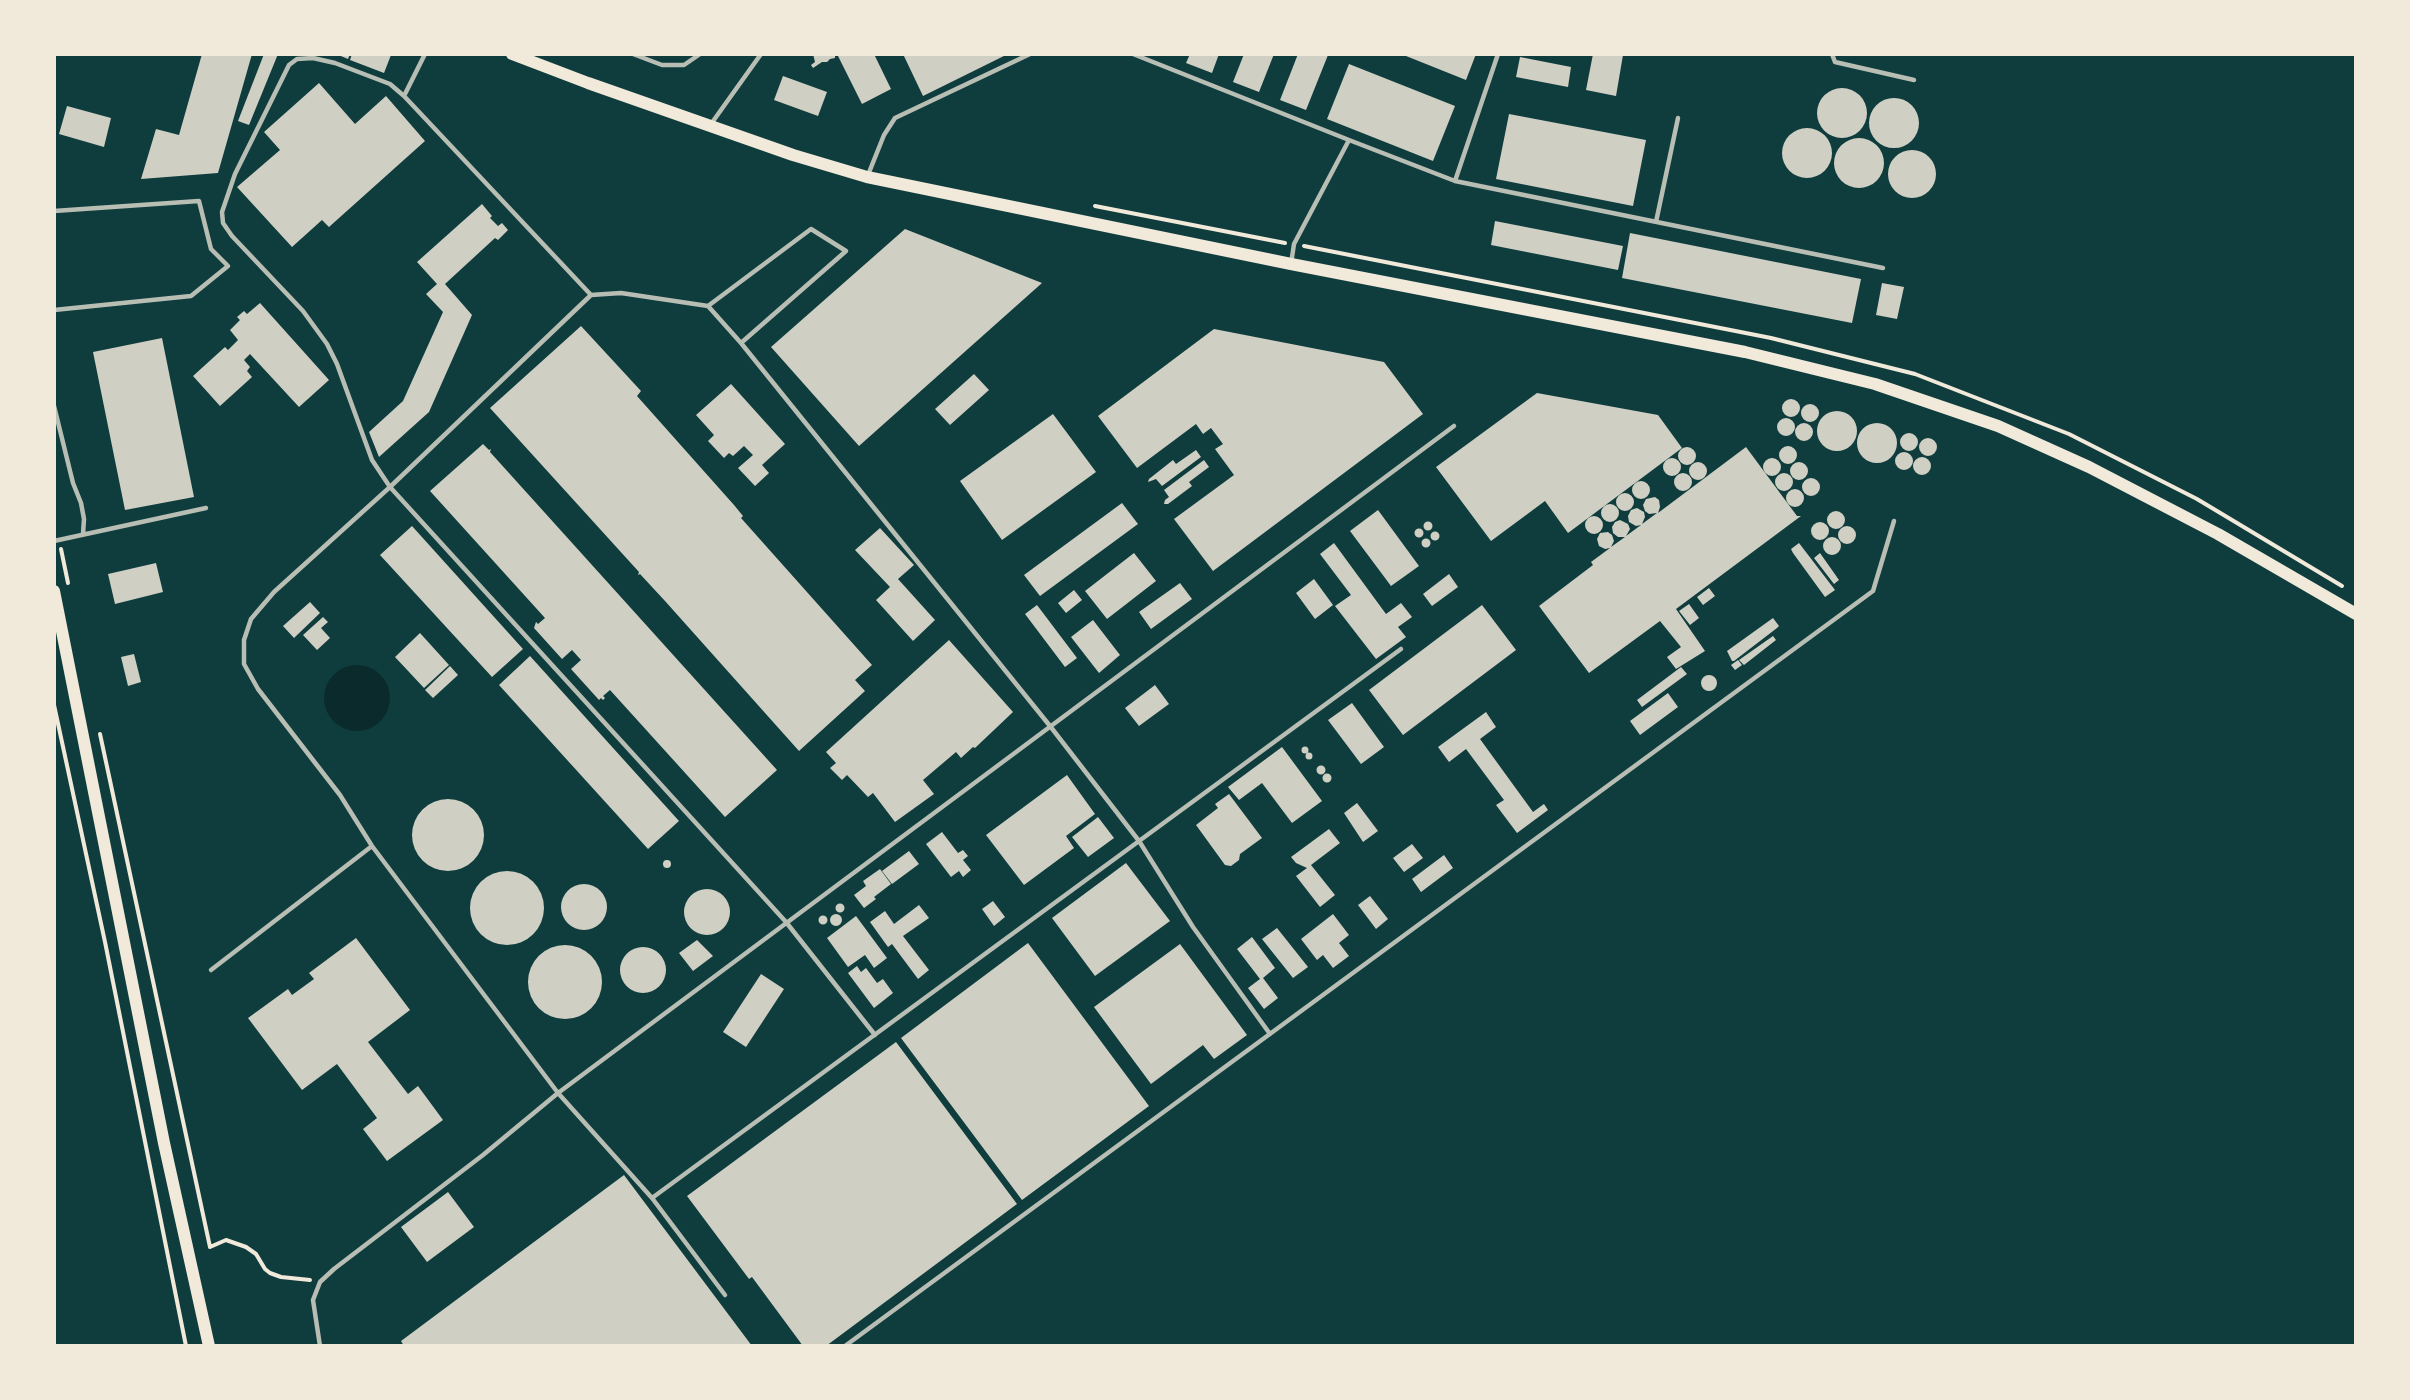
<!DOCTYPE html>
<html>
<head>
<meta charset="utf-8">
<style>
  body { margin:0 }
  #map { position:relative; width:2410px; height:1400px; overflow:hidden; background:#0f3d3e; font-family:"Noto Sans",sans-serif }
  canvas { display:block }
  .frame { position:absolute; inset:0; border:56px solid #f1e9da; pointer-events:none }
</style>
</head>
<body>
<div id="map">
<canvas width="2410" height="1400"></canvas>
<div class="frame"></div>
</div>
<script>
const ctx = document.querySelector('canvas').getContext('2d');
ctx.lineJoin = 'round';
function fill(path, color) { ctx.fillStyle = color; ctx.fill(path, 'evenodd'); }
const shape = rows => new Path2D(rows.map(r => 'M' + r).join(''));
function stroke(path, color, width, dash) { ctx.strokeStyle = color; ctx.lineWidth = width; ctx.lineCap = dash ? 'butt' : 'round'; ctx.setLineDash(dash || []); ctx.stroke(path); }
fill(shape([
  '324 698a33 33 0 1 1 66 0a33 33 0 1 1-66 0Z'
]), '#0a2a2b');
fill(shape([
  [202,54,252,54,218,173,141,179,156,129,179,135],
  [264,54,278,54,249,125,238,121],
  [336,54,350,54,348,59],
  [352,54,388,54,391,55,384,73,350,60],
  [813,54,835,54,835,58,830,59,827,62,822,62,813,68,811,65,815,62],
  [837,54,874,54,891,89,862,104],
  [903,54,1008,54,923,96],
  [1190,54,1219,54,1212,73,1186,63],
  [1244,54,1274,54,1259,92,1233,82],
  [1298,54,1328,55,1306,110,1280,100],
  [1401,54,1476,54,1466,80],
  [1593,54,1623,55,1616,96,1586,90],
  [1520,57,1571,67,1568,87,1516,77],
  [1349,64,1455,106,1433,161,1327,119],
  [783,76,827,92,818,116,774,100],
  [319,83,355,124,386,96,425,141,329,227,322,220,292,247,237,187,280,150,264,132],
  '1817 113a25 25 0 1 1 50 0a25 25 0 1 1-50 0Z',
  '1869 123a25 25 0 1 1 50 0a25 25 0 1 1-50 0Z',
  [67,106,111,118,104,147,59,134],
  [1509,114,1646,140,1633,206,1496,179],
  '1782 153a25 25 0 1 1 50 0a25 25 0 1 1-50 0Z',
  '1834 163a25 25 0 1 1 50 0a25 25 0 1 1-50 0Z',
  '1888 174a24 24 0 1 1 48 0a24 24 0 1 1-48 0Z',
  [482,204,492,216,490,218,498,226,502,223,508,230,498,240,495,238,445,284,472,315,429,412,379,457,369,432,403,401,443,312,426,294,437,284,417,262],
  [1495,221,1623,246,1618,270,1491,245],
  [905,229,1042,283,859,446,771,347],
  [1630,233,1861,279,1852,323,1622,278],
  [1882,283,1904,287,1897,319,1876,315],
  [260,303,329,380,299,407,250,354,244,360,250,367,247,371,252,377,220,406,193,376,225,347,228,350,238,340,230,330,240,320,237,317,244,311,247,314],
  [581,326,641,391,637,396,734,505,743,516,741,518,872,665,855,680,865,691,799,751,665,601,640,574,638,575,639,572,490,408],
  [1214,329,1384,362,1423,414,1213,571,1174,519,1234,475,1215,449,1223,444,1211,428,1203,434,1196,424,1137,468,1098,416],
  [162,338,194,497,125,510,93,352],
  [974,374,989,390,950,425,935,409],
  [731,384,785,444,762,465,769,473,755,486,738,468,753,455,744,446,733,456,729,453,724,458,708,441,714,435,696,415],
  [1537,393,1658,415,1682,448,1568,533,1545,501,1491,541,1436,467],
  '1782 408a9 9 0 1 1 18 0a9 9 0 1 1-18 0Z',
  '1801 413a9 9 0 1 1 18 0a9 9 0 1 1-18 0Z',
  '1817 431a20 20 0 1 1 40 0a20 20 0 1 1-40 0Z',
  [1053,414,1096,472,1002,540,960,481],
  '1777 427a9 9 0 1 1 18 0a9 9 0 1 1-18 0Z',
  '1857 443a20 20 0 1 1 40 0a20 20 0 1 1-40 0Z',
  '1795 432a9 9 0 1 1 18 0a9 9 0 1 1-18 0Z',
  '1900 442a9 9 0 1 1 18 0a9 9 0 1 1-18 0Z',
  '1919 447a9 9 0 1 1 18 0a9 9 0 1 1-18 0Z',
  [483,444,489,450,491,449,490,452,777,770,725,817,610,690,603,696,605,698,603,700,601,698,599,700,571,669,581,660,572,650,562,659,534,628,536,622,538,624,545,618,430,491],
  '1779 455a9 9 0 1 1 18 0a9 9 0 1 1-18 0Z',
  [1746,447,1797,516,1801,516,1676,609,1705,651,1676,669,1667,657,1681,647,1660,621,1589,673,1539,606,1593,565,1591,562,1610,548,1605,549,1599,546,1597,539,1600,533,1608,532,1612,535,1614,541,1611,547,1625,537,1618,537,1613,533,1612,527,1615,522,1620,520,1628,524,1630,529,1626,536,1641,525,1636,526,1629,522,1628,516,1631,510,1637,508,1644,512,1645,517,1642,524,1657,513,1649,514,1645,511,1643,505,1646,499,1655,497,1659,500,1660,507,1658,513],
  '1678 456a9 9 0 1 1 18 0a9 9 0 1 1-18 0Z',
  [1196,450,1201,457,1162,486,1156,479,1148,482,1149,479,1173,460,1176,464],
  '1895 461a9 9 0 1 1 18 0a9 9 0 1 1-18 0Z',
  '1913 466a9 9 0 1 1 18 0a9 9 0 1 1-18 0Z',
  '1763 467a9 9 0 1 1 18 0a9 9 0 1 1-18 0Z',
  '1663 467a9 9 0 1 1 18 0a9 9 0 1 1-18 0Z',
  [1204,460,1209,467,1189,482,1192,486,1168,504,1164,504,1165,500,1169,497,1164,490],
  '1689 471a9 9 0 1 1 18 0a9 9 0 1 1-18 0Z',
  '1790 471a9 9 0 1 1 18 0a9 9 0 1 1-18 0Z',
  '1674 482a9 9 0 1 1 18 0a9 9 0 1 1-18 0Z',
  '1775 482a9 9 0 1 1 18 0a9 9 0 1 1-18 0Z',
  '1802 487a9 9 0 1 1 18 0a9 9 0 1 1-18 0Z',
  '1632 490a9 9 0 1 1 18 0a9 9 0 1 1-18 0Z',
  '1786 498a9 9 0 1 1 18 0a9 9 0 1 1-18 0Z',
  '1616 502a9 9 0 1 1 18 0a9 9 0 1 1-18 0Z',
  [1122,503,1138,524,1040,596,1024,575],
  '1601 513a9 9 0 1 1 18 0a9 9 0 1 1-18 0Z',
  [1378,510,1419,566,1391,586,1350,531],
  '1827 520a9 9 0 1 1 18 0a9 9 0 1 1-18 0Z',
  '1585 525a9 9 0 1 1 18 0a9 9 0 1 1-18 0Z',
  '1423.5 526a4.5 4.5 0 1 1 9 0a4.5 4.5 0 1 1-9 0Z',
  '1811 531a9 9 0 1 1 18 0a9 9 0 1 1-18 0Z',
  [412,526,523,649,492,677,380,555],
  '1838 535a9 9 0 1 1 18 0a9 9 0 1 1-18 0Z',
  [880,528,914,565,898,579,935,620,913,641,876,600,890,587,855,550],
  '1414.5 533a4.5 4.5 0 1 1 9 0a4.5 4.5 0 1 1-9 0Z',
  '1430.5 536a4.5 4.5 0 1 1 9 0a4.5 4.5 0 1 1-9 0Z',
  '1823 546a9 9 0 1 1 18 0a9 9 0 1 1-18 0Z',
  '1421.5 543a4.5 4.5 0 1 1 9 0a4.5 4.5 0 1 1-9 0Z',
  [1334,543,1386,614,1401,603,1412,617,1398,627,1406,637,1376,659,1335,606,1351,595,1320,554],
  [1799,543,1835,590,1825,597,1793,553,1791,549],
  [1134,553,1156,581,1107,619,1085,591],
  [1820,553,1839,580,1834,584,1814,558],
  [156,563,163,592,115,604,108,574],
  [1449,574,1458,587,1432,606,1423,594],
  [1314,579,1333,605,1315,619,1296,593],
  [1180,583,1192,599,1151,629,1139,612],
  [1709,588,1715,596,1703,605,1697,597],
  [1074,590,1082,600,1066,613,1058,603],
  [310,602,320,613,294,638,283,626],
  [1689,604,1699,618,1690,625,1679,611],
  [1037,605,1077,658,1065,667,1025,614],
  [1482,605,1516,650,1403,735,1369,690],
  [323,617,328,622,321,628,330,638,317,650,303,635],
  [1773,618,1779,626,1777,628,1734,661,1732,661,1727,651],
  [1093,620,1120,655,1099,673,1071,637],
  [420,633,449,665,424,688,395,657],
  [1773,636,1776,640,1744,665,1739,660],
  [949,640,1013,712,975,748,973,747,961,758,956,752,923,780,934,794,895,822,873,793,868,797,847,775,842,780,830,768,836,763,826,752],
  [134,654,141,682,128,686,121,657],
  [530,656,679,821,648,849,499,685],
  [1738,660,1742,665,1735,670,1731,665],
  [450,666,458,675,433,698,425,690],
  [1681,667,1687,674,1642,707,1637,700],
  '1701 683a8 8 0 1 1 16 0a8 8 0 1 1-16 0Z',
  [1155,685,1169,704,1139,726,1125,708],
  [1668,693,1678,707,1640,735,1630,721],
  [1352,703,1384,747,1361,764,1328,720],
  [1486,712,1496,727,1480,739,1533,812,1544,804,1548,810,1517,833,1496,805,1504,800,1466,749,1449,762,1438,747],
  '1301.5 750a3.5 3.5 0 1 1 7 0a3.5 3.5 0 1 1-7 0Z',
  [1282,747,1322,801,1292,823,1262,783,1239,800,1228,787],
  '1305.5 756a3.5 3.5 0 1 1 7 0a3.5 3.5 0 1 1-7 0Z',
  '1316.5 770a4.5 4.5 0 1 1 9 0a4.5 4.5 0 1 1-9 0Z',
  '1322.5 778a4.5 4.5 0 1 1 9 0a4.5 4.5 0 1 1-9 0Z',
  [1067,775,1095,814,1066,836,1074,848,1024,885,986,835],
  [1229,794,1262,838,1240,854,1239,860,1231,866,1225,865,1196,825,1218,808,1215,804],
  '412 835a36 36 0 1 1 72 0a36 36 0 1 1-72 0Z',
  [1357,803,1378,831,1363,842,1344,813],
  [1098,817,1114,838,1088,857,1072,837],
  [1329,829,1340,843,1311,865,1335,895,1320,907,1296,876,1307,868,1296,863,1291,857],
  [942,832,958,853,963,850,968,856,963,860,971,870,963,877,959,871,951,877,926,844],
  [1412,844,1423,858,1404,872,1393,858],
  [909,851,919,864,892,884,882,871],
  [1444,855,1453,868,1421,892,1412,879],
  '663 864a4 4 0 1 1 8 0a4 4 0 1 1-8 0Z',
  [1126,863,1170,921,1095,976,1052,918],
  [880,869,891,884,874,897,876,899,864,908,854,895,866,886,863,881],
  '470 908a37 37 0 1 1 74 0a37 37 0 1 1-74 0Z',
  '561 907a23 23 0 1 1 46 0a23 23 0 1 1-46 0Z',
  '684 912a23 23 0 1 1 46 0a23 23 0 1 1-46 0Z',
  [1370,896,1388,919,1376,929,1358,905],
  [993,901,1005,917,994,926,982,909],
  '835.5 908a4.5 4.5 0 1 1 9 0a4.5 4.5 0 1 1-9 0Z',
  [919,905,929,918,903,936,929,970,918,979,892,944,888,947,870,922,885,911,894,924],
  '830 920a6 6 0 1 1 12 0a6 6 0 1 1-12 0Z',
  [1333,914,1349,935,1339,943,1349,956,1333,968,1323,955,1317,960,1301,939],
  '818.5 920a4.5 4.5 0 1 1 9 0a4.5 4.5 0 1 1-9 0Z',
  [856,916,887,958,874,968,865,955,848,967,827,938],
  [1277,928,1308,967,1293,978,1262,939],
  [1252,937,1275,968,1263,978,1278,998,1264,1009,1248,988,1260,979,1237,949],
  [356,938,410,1010,368,1042,408,1094,418,1086,443,1120,387,1161,363,1129,377,1118,337,1064,302,1090,248,1018,288,989,292,995,314,979,309,973],
  [697,940,713,956,693,971,679,953],
  [1028,943,1149,1106,1022,1200,901,1038],
  [1180,944,1247,1035,1214,1059,1203,1045,1151,1084,1094,1007],
  '528 982a37 37 0 1 1 74 0a37 37 0 1 1-74 0Z',
  '620 970a23 23 0 1 1 46 0a23 23 0 1 1-46 0Z',
  [857,966,861,972,866,968,877,983,883,979,893,993,874,1008,848,973],
  [761,974,784,989,746,1047,723,1032],
  [896,1042,1017,1204,826,1346,803,1346,752,1277,749,1279,687,1196],
  [624,1175,752,1346,404,1346,401,1341],
  [448,1192,474,1227,427,1262,401,1227]
]), '#cfcfc3');
stroke(shape([
  [1095,206,1285,243],
  [1304,246,1771,338,1915,374,2069,434,2197,499,2342,586],
  [61,549,68,583],
  [54,705,105,942,186,1346],
  [100,734,210,1247,226,1240,246,1247,256,1254,265,1269,270,1273,281,1277,310,1280]
]), '#f1e9da', 4);
stroke(shape([
  [633,54,662,65,684,65,700,54],
  [1133,54,1349,140,1294,244,1291,264],
  [1832,54,1835,62,1914,80],
  [404,96,425,54],
  [711,124,761,54],
  [1349,140,1455,181,1883,268],
  [868,175,884,135,895,118,1030,54],
  [1455,181,1498,54],
  [54,211,199,201,211,249,228,266,191,296,54,310],
  [1656,222,1678,118],
  [591,295,404,96,390,84,335,63,313,58,297,59,289,65,235,174,222,212,223,223,232,236,303,311,327,344,337,364,372,460,390,487,786,922,875,1035],
  [708,306,811,229,846,251,741,343],
  [54,406,73,483,81,503,84,519,83,534],
  [54,541,206,508],
  [211,970,372,846],
  [652,1198,1401,649],
  [725,1295,652,1198,558,1093,372,846,340,795,258,689,244,664,244,640,251,619,274,592,390,487,591,295,621,293,708,306,741,343,1050,726,1139,841,1193,927,1270,1034],
  [320,1346,313,1300,320,1282,334,1269,483,1155,558,1093,1454,426],
  [845,1346,1873,591,1894,521]
]), '#b8beb3', 4.5);
stroke(shape([
  [512,54,588,83,793,155,867,177,1291,264,1745,352,1875,384,1998,426,2089,467,2218,534,2356,614],
  [54,591,164,1143,209,1346]
]), '#f1e9da', 12);
</script>
</body>
</html>
